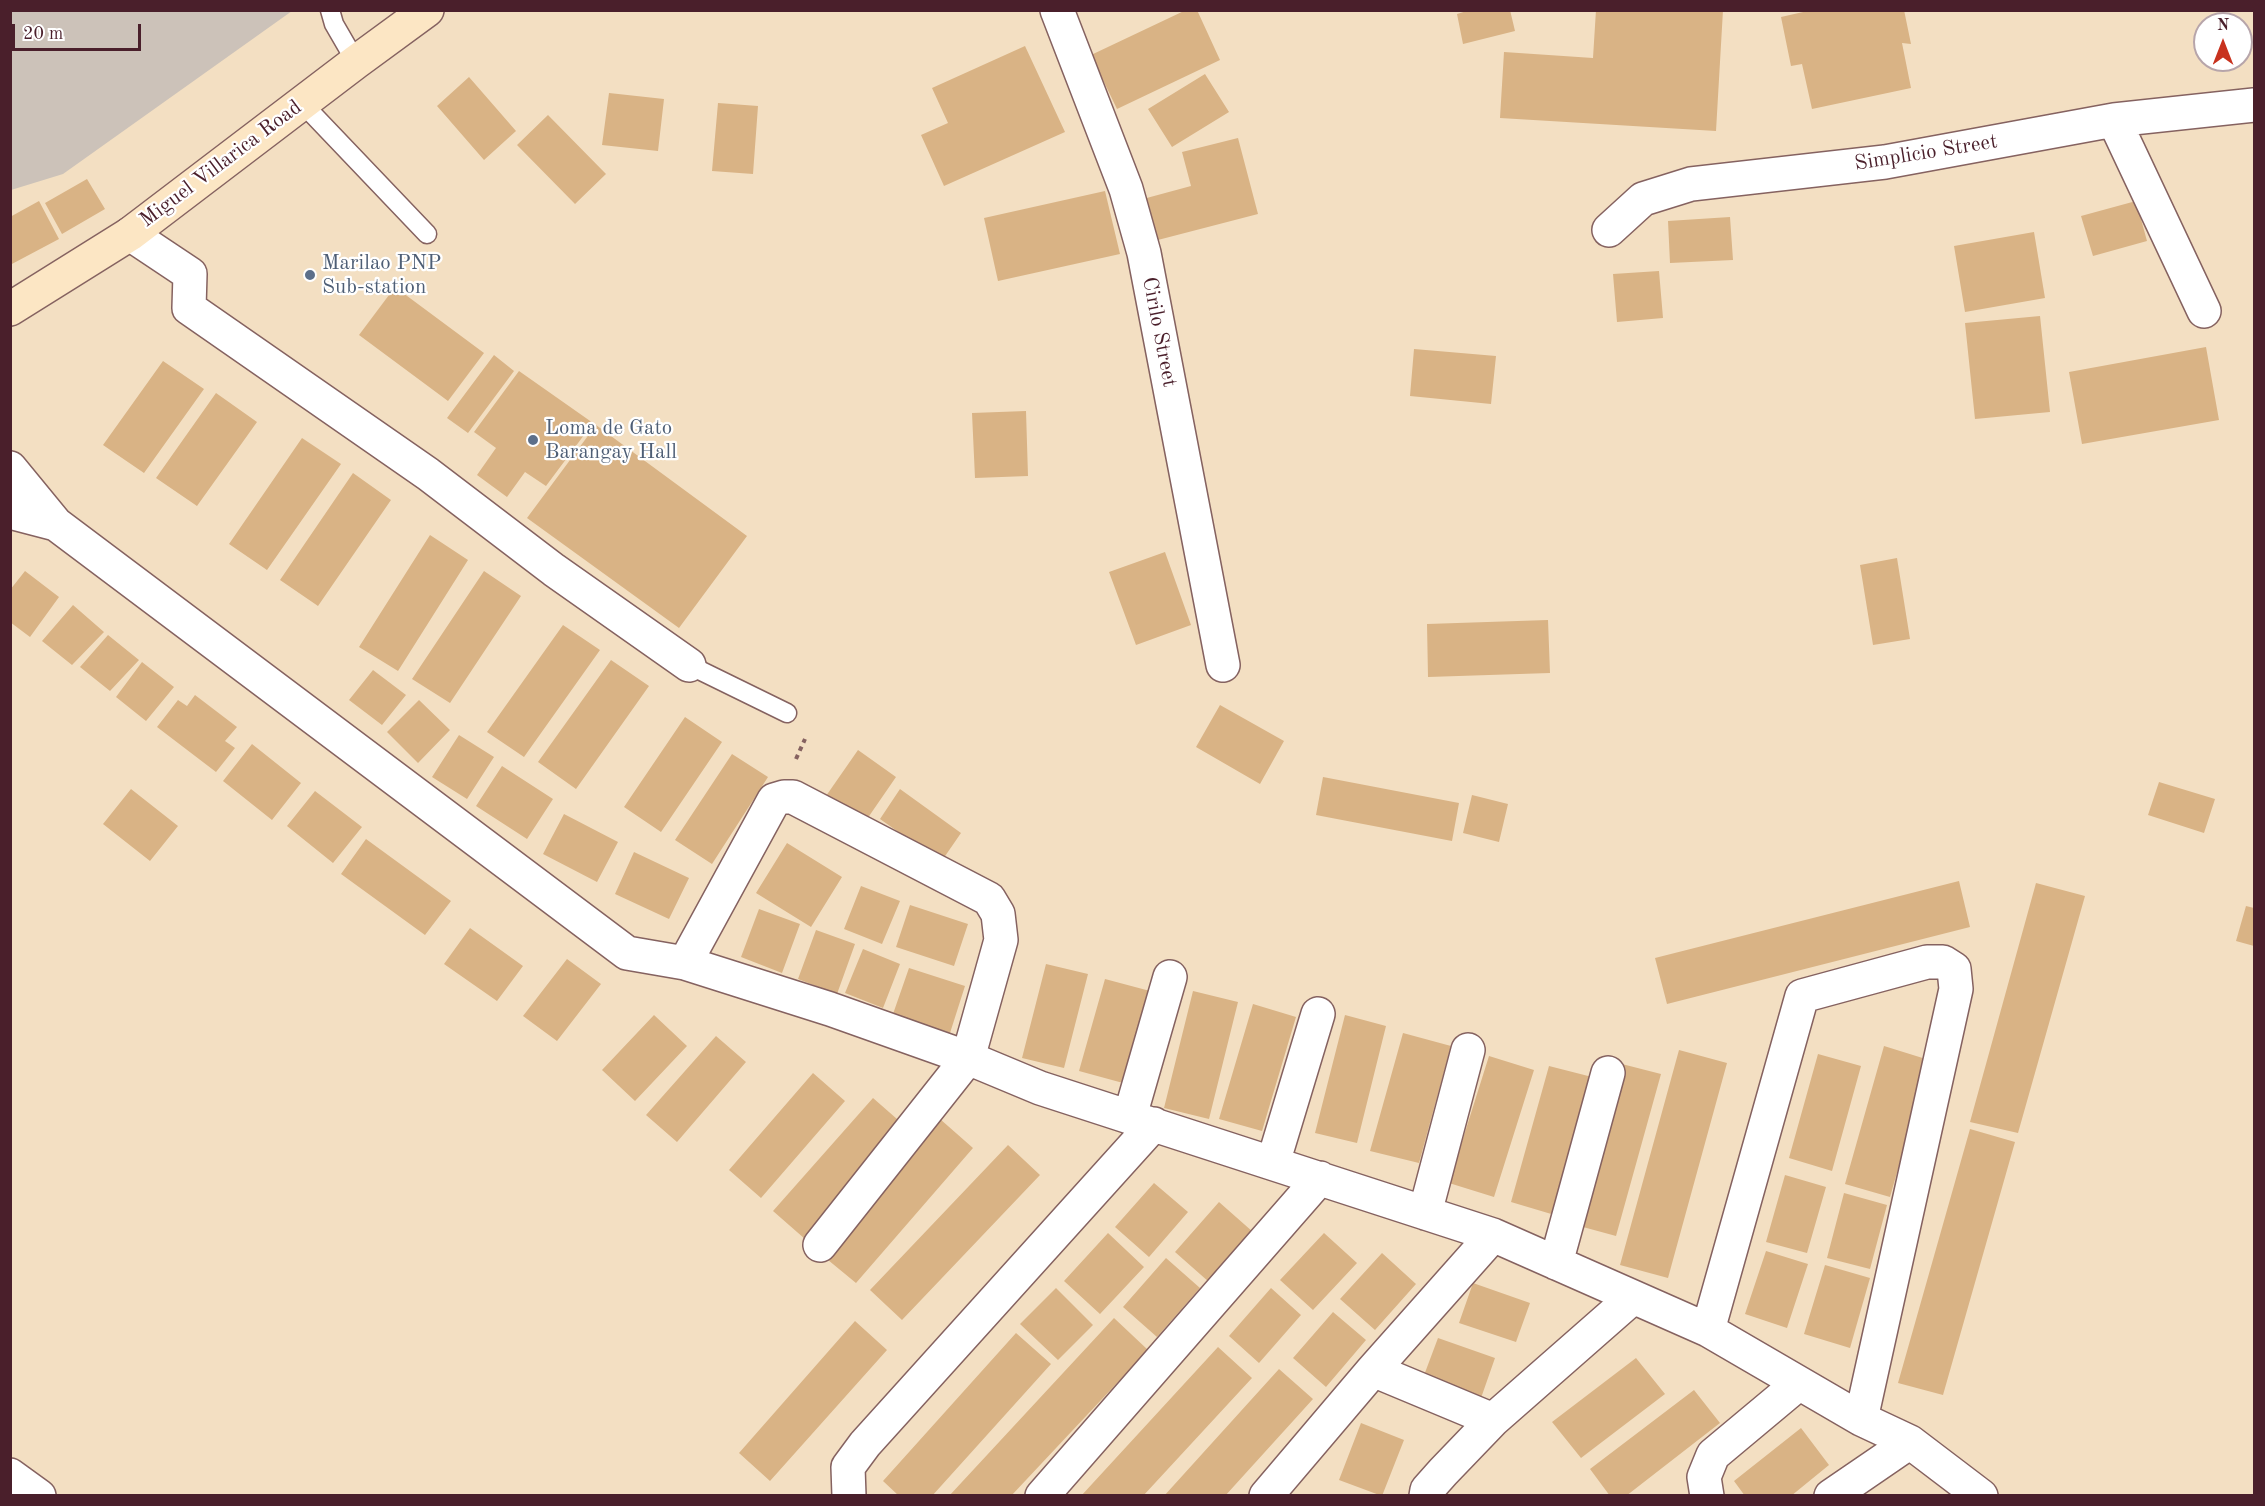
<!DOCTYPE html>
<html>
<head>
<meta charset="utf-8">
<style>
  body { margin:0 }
  #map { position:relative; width:2265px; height:1506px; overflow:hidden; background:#f3dfc2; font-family:"Old Standard TT",serif }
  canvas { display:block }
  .frame { position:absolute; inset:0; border:12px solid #4a1f2b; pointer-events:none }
  .north { position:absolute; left:2193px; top:12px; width:60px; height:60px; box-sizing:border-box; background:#fff; border:2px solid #b7a5aa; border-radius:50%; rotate:0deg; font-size:16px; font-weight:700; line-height:24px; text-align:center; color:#4a1f2b }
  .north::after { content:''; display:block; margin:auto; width:21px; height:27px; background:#c8321e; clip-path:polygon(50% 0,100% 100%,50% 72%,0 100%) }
  .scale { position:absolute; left:12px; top:24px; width:129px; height:27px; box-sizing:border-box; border:3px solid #4a1f2b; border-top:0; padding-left:8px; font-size:18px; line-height:21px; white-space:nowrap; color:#4a1f2b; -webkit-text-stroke:4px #fff; paint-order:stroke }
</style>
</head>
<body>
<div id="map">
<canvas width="2265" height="1506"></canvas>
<div class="frame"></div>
<div class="north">N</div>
<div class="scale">20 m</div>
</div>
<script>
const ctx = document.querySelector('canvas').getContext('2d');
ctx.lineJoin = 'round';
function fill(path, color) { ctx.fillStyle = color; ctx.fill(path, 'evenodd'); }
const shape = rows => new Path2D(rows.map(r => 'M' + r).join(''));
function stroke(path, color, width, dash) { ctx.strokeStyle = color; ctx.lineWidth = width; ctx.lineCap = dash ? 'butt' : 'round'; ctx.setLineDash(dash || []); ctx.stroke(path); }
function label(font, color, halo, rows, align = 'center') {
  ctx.font = font + ' "Old Standard TT",serif'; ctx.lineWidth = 4.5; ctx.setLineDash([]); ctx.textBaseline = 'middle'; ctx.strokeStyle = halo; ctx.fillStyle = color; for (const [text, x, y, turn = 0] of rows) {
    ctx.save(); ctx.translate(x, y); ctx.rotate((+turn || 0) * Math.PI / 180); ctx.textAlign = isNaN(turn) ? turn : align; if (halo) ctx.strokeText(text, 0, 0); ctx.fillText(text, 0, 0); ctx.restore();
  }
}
fill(shape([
  [11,10,292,10,292,11,63,174,11,190]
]), '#ccc2b9');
fill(shape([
  [1186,10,1197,10,1220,60,1117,109,1091,55],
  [1470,10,1510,10,1515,31,1463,44,1457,14],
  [1596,10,1723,10,1716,131,1500,118,1504,52,1593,58],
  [1812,10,1904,10,1911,44,1902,43,1911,88,1812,109,1802,64,1791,66,1781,17],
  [1025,46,1065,132,944,186,921,135,948,123,932,88],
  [1205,74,1229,112,1172,147,1148,109],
  [469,77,516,131,484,160,437,106],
  [609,93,664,99,658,151,602,145],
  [718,103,758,106,753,174,712,171],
  [548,115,606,174,575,204,517,145],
  [1238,138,1258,214,1154,241,1143,199,1191,186,1182,152],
  [87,179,105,209,62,234,45,203],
  [1105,191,1120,254,998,281,984,218],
  [39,201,59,239,10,265,10,217],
  [2136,201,2147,241,2093,256,2081,216],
  [1730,217,1733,260,1670,263,1668,221],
  [2034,232,2045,298,1965,312,1954,246],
  [1659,271,1663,318,1617,322,1613,274],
  [395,287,484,353,448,401,359,335],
  [2040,316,2050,412,1975,419,1965,323],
  [2206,347,2219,420,2082,444,2069,372],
  [1414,349,1496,356,1491,404,1410,396],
  [494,355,514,371,468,433,447,418],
  [163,361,204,389,144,473,103,445],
  [519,371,593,423,546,486,525,472,507,497,477,475,496,448,474,432],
  [216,393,257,422,197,506,156,478],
  [1026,411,1028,476,975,478,972,413],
  [596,425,747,536,679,628,527,518],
  [302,438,341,464,267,570,229,544],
  [353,473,391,500,318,606,280,580],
  [430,535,468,560,398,671,359,647],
  [1165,552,1191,625,1136,645,1109,572],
  [1897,558,1910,639,1873,645,1860,565],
  [25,571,59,597,30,637,10,622,10,590],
  [484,571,521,596,450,703,412,679],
  [73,605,104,632,72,665,42,641],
  [1548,620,1550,673,1428,677,1427,624],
  [563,625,600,650,524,757,487,732],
  [108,635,139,660,110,691,80,667],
  [611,660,649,686,576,789,538,762],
  [142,662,174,687,146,721,116,697],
  [373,670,406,695,382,725,349,700],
  [195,695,237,727,225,741,235,748,216,772,157,727,178,700,187,706],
  [419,700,450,730,418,763,387,732],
  [1220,705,1284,741,1260,784,1196,747],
  [685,717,722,742,661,832,624,807],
  [459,735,494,757,467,799,432,777],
  [252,744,301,783,272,820,223,781],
  [858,750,896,777,865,822,826,796],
  [732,754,768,777,712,864,675,840],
  [502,766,553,799,527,839,476,806],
  [1323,777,1459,803,1452,841,1316,815],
  [2159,782,2215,799,2204,833,2148,815],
  [131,789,178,826,150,861,103,824],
  [900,789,961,833,941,862,880,819],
  [315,791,362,827,333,863,287,826],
  [1472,795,1508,804,1499,842,1463,833],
  [564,814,618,842,597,882,543,854],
  [366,839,451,901,425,935,341,874],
  [787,843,842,877,811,927,756,893],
  [634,852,689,878,669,919,615,894],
  [1959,881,1970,927,1667,1004,1655,958],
  [2036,883,2085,896,2018,1133,1970,1122],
  [861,886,900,901,882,944,844,929],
  [910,905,968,924,954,966,896,947],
  [2246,906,2254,908,2254,946,2236,941],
  [759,909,800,924,782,973,741,957],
  [470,928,523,966,497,1001,444,964],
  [816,930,855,944,837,994,798,979],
  [863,949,900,964,883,1008,845,993],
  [567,959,601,984,557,1041,523,1016],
  [1046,964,1088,974,1064,1068,1022,1058],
  [909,968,965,986,950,1033,893,1014],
  [1105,979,1150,991,1123,1083,1079,1071],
  [1193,991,1238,1002,1209,1119,1164,1108],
  [1253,1004,1296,1017,1262,1131,1219,1119],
  [654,1015,687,1046,635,1101,602,1070],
  [1345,1015,1386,1026,1357,1143,1315,1133],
  [1403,1033,1451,1046,1419,1163,1370,1151],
  [716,1036,746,1062,677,1142,646,1115],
  [1884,1046,1929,1060,1890,1197,1845,1184],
  [1679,1050,1727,1063,1668,1278,1620,1265],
  [1818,1054,1861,1066,1832,1171,1789,1158],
  [1489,1056,1534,1070,1494,1197,1449,1183],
  [1618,1063,1661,1074,1616,1236,1572,1224],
  [1549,1066,1596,1078,1558,1216,1511,1202],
  [813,1073,845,1101,761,1198,729,1170],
  [873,1098,905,1126,805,1239,773,1211],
  [940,1119,973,1148,856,1283,822,1255],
  [1970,1129,2015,1142,1943,1395,1898,1383],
  [1008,1145,1040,1175,902,1320,870,1290],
  [1785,1175,1826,1187,1807,1253,1766,1242],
  [1154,1183,1188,1212,1149,1257,1115,1227],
  [1844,1193,1887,1205,1870,1269,1827,1258],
  [1219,1202,1253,1232,1209,1282,1175,1252],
  [1108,1233,1144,1267,1100,1314,1064,1281],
  [1324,1233,1357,1263,1313,1310,1280,1280],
  [1766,1251,1808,1264,1787,1328,1745,1314],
  [1382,1253,1416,1284,1375,1330,1340,1299],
  [1166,1258,1200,1288,1157,1337,1123,1307],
  [1825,1265,1870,1278,1850,1348,1804,1334],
  [1473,1283,1530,1303,1516,1342,1459,1323],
  [1056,1288,1093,1325,1058,1360,1020,1324],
  [1271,1288,1301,1315,1259,1363,1229,1336],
  [1333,1312,1366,1340,1326,1387,1293,1358],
  [1114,1318,1148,1350,1011,1496,949,1496],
  [855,1321,887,1350,770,1481,739,1453],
  [1016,1333,1051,1364,932,1496,899,1496,883,1481],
  [1438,1338,1495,1358,1481,1398,1423,1378],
  [1218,1347,1252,1378,1143,1496,1081,1496],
  [1636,1358,1665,1394,1581,1458,1552,1422],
  [1279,1369,1313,1399,1225,1496,1164,1496],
  [1694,1390,1720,1423,1626,1496,1610,1496,1590,1469],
  [1361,1423,1404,1440,1382,1496,1339,1480],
  [1801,1428,1829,1465,1791,1496,1745,1496,1734,1481]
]), '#d9b385');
const lane = shape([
  [330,10,334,24,356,62],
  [302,103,427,234],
  [689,665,787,713]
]);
const street = shape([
  [1057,10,1126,189,1144,253,1223,665],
  [2114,120,2204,311],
  [1609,230,1643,199,1691,184,1885,162,2114,120,2254,105],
  [130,234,190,274,189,308,428,474,554,570,689,665],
  [10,468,56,524,627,953,685,963,830,1009,968,1058,1040,1088,1493,1235,1708,1330,1861,1419,1910,1442,1981,1496],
  [10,512,56,524],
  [685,963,774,800,784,797,793,797,989,899,998,914,1001,940,968,1058,820,1245],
  [1130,1116,1170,977],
  [1273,1163,1318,1014],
  [1425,1213,1468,1050],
  [1556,1263,1608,1073],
  [1708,1330,1802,996,1927,962,1943,962,1954,969,1956,989,1861,1419],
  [1373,1370,1493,1420],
  [10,1475,39,1496],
  [849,1496,848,1467,865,1444,1154,1124],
  [1042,1496,1320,1178],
  [1266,1496,1373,1370,1493,1235],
  [1426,1496,1427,1490,1443,1472,1493,1420,1632,1298],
  [1707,1496,1704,1477,1713,1455,1798,1384],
  [1831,1496,1910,1442]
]);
const secondary = shape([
  [10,309,130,234,356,62,427,10]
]);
stroke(lane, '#856260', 21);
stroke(street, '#856260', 36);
stroke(secondary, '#856260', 36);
stroke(shape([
  [796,759,805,739]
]), '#856260', 4, [4.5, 4.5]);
stroke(lane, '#fff', 18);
stroke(street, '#fff', 33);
stroke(secondary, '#fce6c4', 33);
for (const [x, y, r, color] of [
  [310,275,6,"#5c6f8a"],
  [533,440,6,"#5c6f8a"]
]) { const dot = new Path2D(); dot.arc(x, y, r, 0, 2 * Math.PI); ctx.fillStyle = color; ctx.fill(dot); stroke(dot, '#fff', 2); }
label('21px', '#4a1f2b', '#fff', [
  ["Simplicio Street",1926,153,-9],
  ["Miguel Villarica Road",221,164,-37],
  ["Cirilo Street",1159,332,79]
]);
label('21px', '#4e5e75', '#fff', [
  ["Marilao PNP",322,263],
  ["Sub-station",322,287],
  ["Loma de Gato",545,428],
  ["Barangay Hall",545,452]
], 'left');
</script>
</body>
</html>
